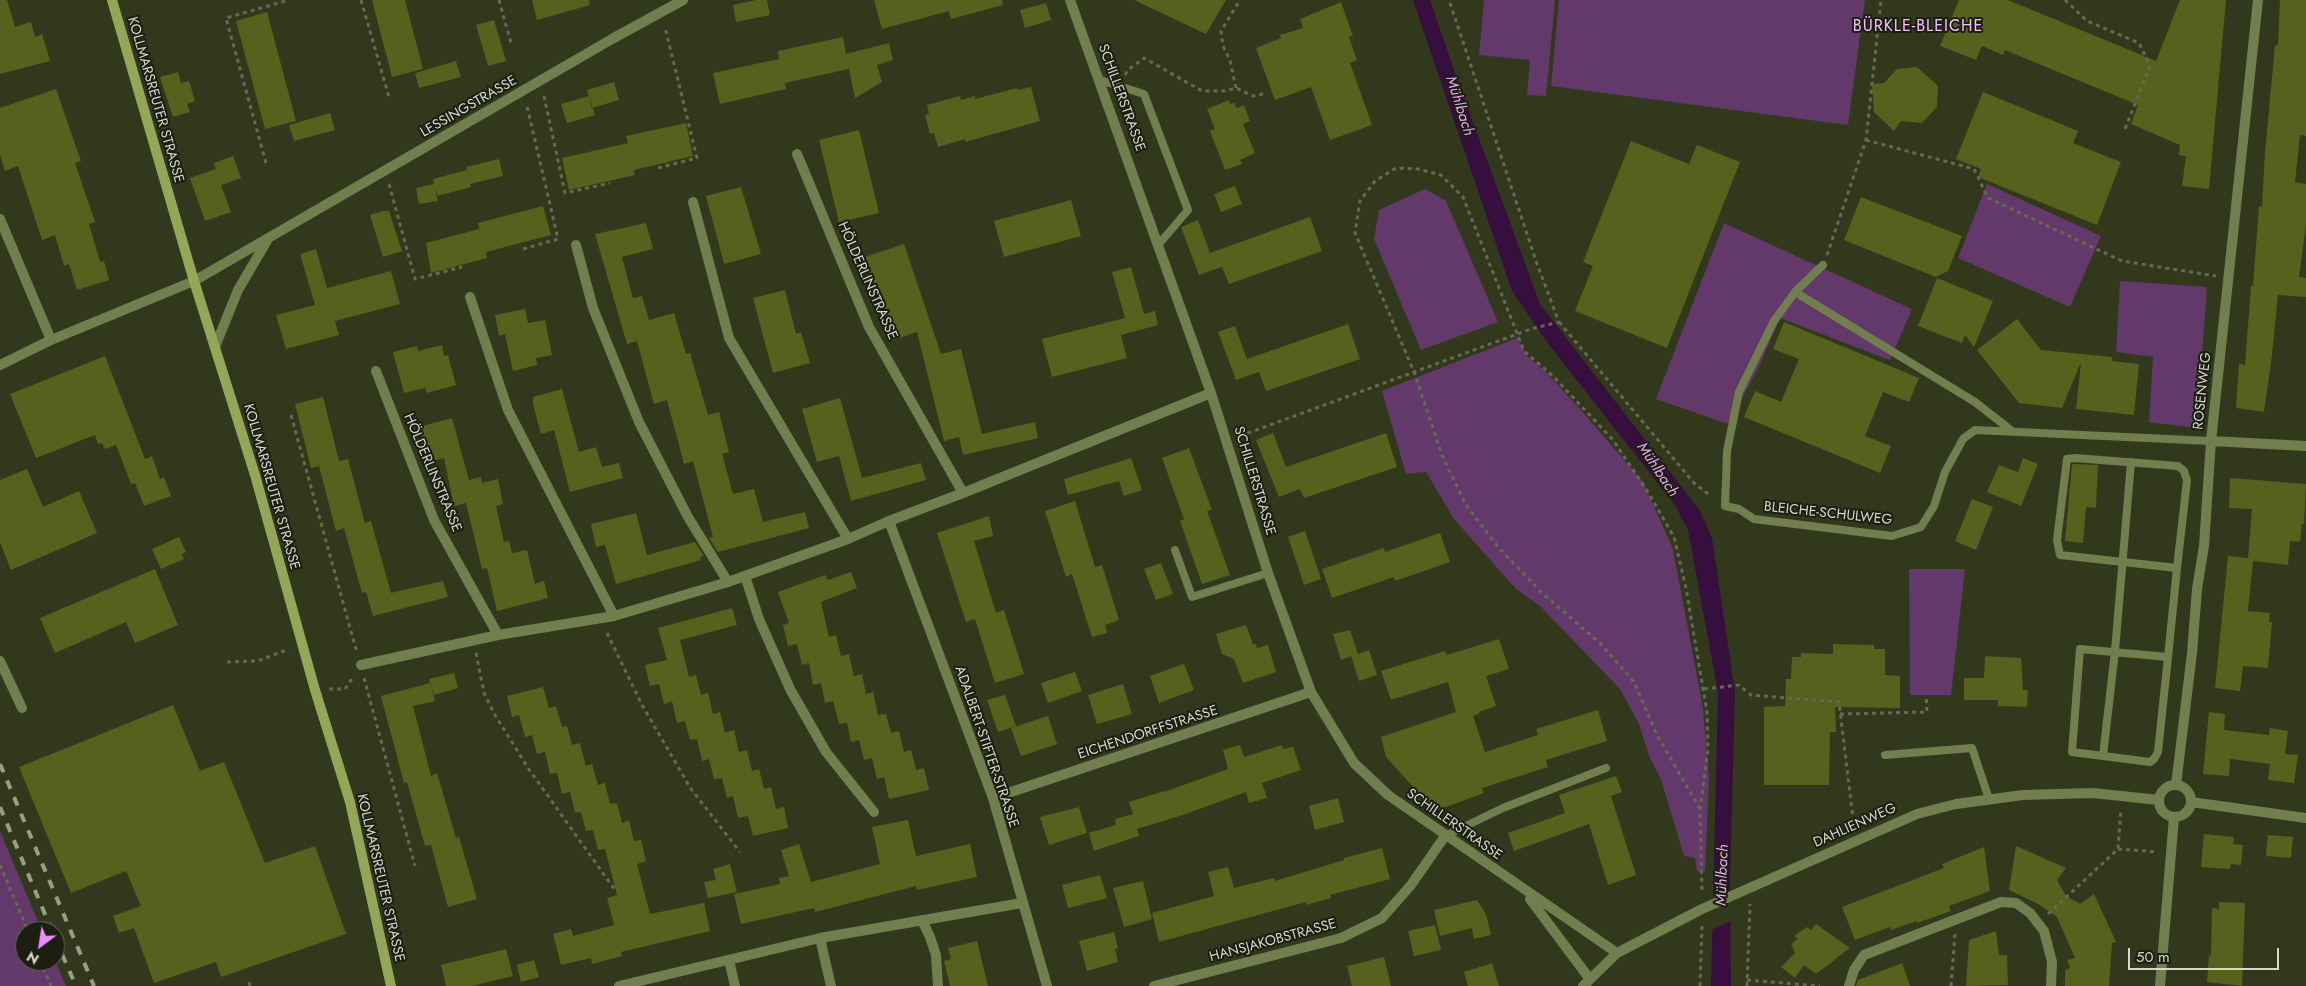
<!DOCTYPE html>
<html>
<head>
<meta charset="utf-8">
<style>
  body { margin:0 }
  #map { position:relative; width:2306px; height:986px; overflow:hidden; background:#32381c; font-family:Jost,sans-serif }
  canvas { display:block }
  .north { position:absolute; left:15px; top:921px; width:50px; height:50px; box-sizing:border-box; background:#1b1e11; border:1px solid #65695b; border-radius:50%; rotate:211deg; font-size:14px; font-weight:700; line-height:20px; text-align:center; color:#d5d9c9 }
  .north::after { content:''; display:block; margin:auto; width:18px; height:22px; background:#ea8dfd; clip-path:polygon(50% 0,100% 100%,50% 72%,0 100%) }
  .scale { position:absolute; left:2128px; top:948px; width:151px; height:22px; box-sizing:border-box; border:2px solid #d5d9c9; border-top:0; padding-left:6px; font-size:15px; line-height:18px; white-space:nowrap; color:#d5d9c9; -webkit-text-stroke:4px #1b1e11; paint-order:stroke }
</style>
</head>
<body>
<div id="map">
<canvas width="2306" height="986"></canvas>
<div class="north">N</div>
<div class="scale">50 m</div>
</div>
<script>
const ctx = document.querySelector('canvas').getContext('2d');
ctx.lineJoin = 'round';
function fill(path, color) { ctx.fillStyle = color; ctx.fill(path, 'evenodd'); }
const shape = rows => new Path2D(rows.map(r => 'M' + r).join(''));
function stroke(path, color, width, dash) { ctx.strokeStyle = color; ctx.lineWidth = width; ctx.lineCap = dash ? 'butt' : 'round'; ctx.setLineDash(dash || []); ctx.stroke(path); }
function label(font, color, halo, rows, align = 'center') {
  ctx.font = font + ' Jost,sans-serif'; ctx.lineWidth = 4; ctx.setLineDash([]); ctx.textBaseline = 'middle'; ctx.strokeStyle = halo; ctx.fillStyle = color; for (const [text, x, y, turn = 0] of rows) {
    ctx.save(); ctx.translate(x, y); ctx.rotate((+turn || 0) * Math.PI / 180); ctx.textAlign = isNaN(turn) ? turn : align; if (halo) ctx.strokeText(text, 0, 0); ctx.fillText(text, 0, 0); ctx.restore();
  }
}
fill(shape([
  [1484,0,1555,0,1546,96,1527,95,1530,60,1479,55],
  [1559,0,1865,0,1848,125,1551,86],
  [1987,184,2101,236,2070,307,1958,258],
  [1425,189,1446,201,1498,322,1421,350,1374,239,1379,210],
  [1724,223,1912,309,1890,360,1780,318,1758,369,1728,424,1656,399],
  [2120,281,2207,287,2197,428,2149,422,2153,357,2116,352],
  [1517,338,1527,356,1547,373,1581,410,1643,482,1673,549,1703,708,1709,779,1705,871,1697,872,1695,858,1684,856,1661,779,1649,756,1639,724,1620,689,1540,606,1516,589,1454,519,1426,472,1406,474,1382,391],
  [1909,569,1965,569,1951,695,1910,695],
  [0,831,42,931,25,931,25,961,55,961,66,986,0,986]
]), '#62396a');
fill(shape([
  [1413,0,1430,0,1456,76,1540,304,1700,511,1712,538,1735,692,1730,883,1731,986,1711,986,1718,692,1688,530,1675,505,1546,341,1512,291]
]), '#370f3e');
fill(shape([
  [1733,891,1733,920,1710,931,1711,895]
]), '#32381c');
fill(shape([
  [0,0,7,0,15,27,31,22,35,37,42,34,50,61,0,74],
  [372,0,405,0,423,69,392,77],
  [532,0,589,0,590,5,537,20],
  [756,0,767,0,770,15,736,22,733,5],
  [874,0,1002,0,1003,5,951,19,949,11,882,29],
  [1134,0,1226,0,1206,34],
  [1959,0,2008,0,2156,61,2180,0,2226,0,2209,189,2182,186,2186,156,2179,155,2180,145,2131,124,2138,105,2005,50,2003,55,1982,46,1976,60,1940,46],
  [2280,0,2306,0,2306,136,2300,135,2295,182,2306,184,2306,225,2299,277,2306,278,2306,297,2278,295,2272,355,2264,412,2236,408,2239,364,2245,365,2251,286,2253,286,2259,206,2262,207,2265,152,2275,45,2278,45],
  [1341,2,1353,36,1349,37,1357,60,1350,63,1372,125,1330,140,1311,87,1275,100,1256,48,1281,38,1280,35,1303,28,1300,19],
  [1046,3,1051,20,1025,28,1020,10],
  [267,12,296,121,265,129,236,21],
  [494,20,506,61,488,66,476,25],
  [843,37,846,54,889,43,893,60,877,65,882,82,855,98,849,69,785,83,786,89,720,104,713,73,779,59,778,51],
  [456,61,461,77,419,88,415,73],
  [1917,67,1938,86,1937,107,1922,123,1901,121,1894,131,1874,112,1872,84,1884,83,1897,69],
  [178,72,181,83,189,81,195,101,187,104,190,112,173,117,160,77],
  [614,82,619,100,592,108,587,90],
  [1031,87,1040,121,965,142,965,139,938,147,934,133,930,134,925,115,929,114,927,105,960,96,961,100,975,96,975,99,1017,88,1017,90],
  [56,89,81,161,75,163,95,222,89,224,100,262,104,261,109,280,77,290,69,264,64,266,55,235,42,240,18,166,5,171,0,155,0,108],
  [1983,92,2078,131,2073,143,2121,162,2097,225,1978,177,1981,169,1956,159],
  [589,96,595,115,567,123,561,104],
  [1229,100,1230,104,1234,103,1237,108,1244,105,1250,121,1243,124,1255,153,1240,160,1242,164,1225,170,1210,131,1215,129,1207,109],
  [330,113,335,130,294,141,289,125],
  [686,123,693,156,634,170,635,175,569,190,562,158,628,143,626,136],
  [859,130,879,213,839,222,819,140],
  [1631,141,1689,164,1697,145,1740,162,1667,348,1575,311,1593,266,1583,262],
  [233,156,241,178,221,185,231,212,205,221,190,178,216,169,214,163],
  [499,159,503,176,470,184,471,187,438,196,435,188,438,201,419,204,416,188,434,184,433,179,467,170,468,175,466,167],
  [1235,186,1242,204,1221,212,1214,194],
  [741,187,761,254,724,264,706,196],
  [1861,197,1962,236,1948,271,1936,277,1844,240],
  [1071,200,1081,236,1004,257,994,221],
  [543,206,551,235,486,252,487,258,431,273,426,243,479,229,478,223],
  [383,211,389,211,402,251,383,257,370,215],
  [1310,217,1322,251,1229,284,1222,267,1199,275,1181,227,1198,220,1210,253],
  [646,223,653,249,622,257,633,298,642,296,649,320,674,313,686,354,690,353,708,415,719,412,729,452,722,454,733,494,754,489,763,522,805,512,809,528,718,552,709,538,713,537,693,461,684,464,667,400,654,404,637,341,627,344,595,234],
  [904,244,941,354,961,349,982,434,1035,422,1038,438,963,455,959,437,944,441,917,332,893,340,865,257],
  [316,249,327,288,391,271,400,304,335,321,339,335,286,349,276,315,315,305,300,254],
  [1131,267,1144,314,1155,311,1158,325,1121,335,1127,358,1052,377,1042,339,1125,318,1112,272],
  [1937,278,1993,301,1974,347,1965,335,1962,343,1918,326],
  [785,290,796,334,801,332,810,363,773,373,753,298],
  [525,309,528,323,545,320,552,355,536,358,537,365,513,371,505,334,499,336,495,315],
  [2017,319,2041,350,2112,357,2112,361,2139,364,2134,415,2076,409,2081,362,2062,408,2019,403,1977,350],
  [1784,322,1919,378,1909,402,1883,392,1865,436,1891,446,1880,473,1744,417,1755,391,1781,402,1799,359,1773,349],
  [1348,324,1360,359,1266,391,1259,372,1236,380,1218,332,1235,326,1247,359],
  [442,345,444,356,448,355,456,385,427,393,425,388,404,393,393,352,417,346,418,351],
  [105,356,145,459,152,456,160,479,164,477,171,496,144,506,135,483,131,484,116,445,105,449,102,443,98,444,95,435,36,458,10,394],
  [562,389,579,452,596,447,602,467,619,463,623,478,570,492,554,430,541,434,533,404,533,397],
  [323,397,339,461,348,459,365,523,371,521,391,593,443,581,448,597,373,616,366,592,362,593,344,528,336,531,319,466,311,468,295,404],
  [840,398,862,478,921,463,926,480,851,501,839,456,817,462,802,409],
  [452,418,469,480,481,477,482,483,498,479,503,504,496,506,504,542,509,541,512,553,527,550,535,584,544,581,548,598,497,611,487,568,482,569,466,503,454,506,444,458,429,462,419,427],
  [1273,433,1286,467,1386,433,1397,467,1304,498,1300,489,1279,497,1256,440],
  [1189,448,1212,510,1207,511,1230,575,1202,584,1180,521,1184,519,1162,458],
  [1131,458,1142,490,1124,496,1119,481,1068,495,1064,479],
  [2023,458,2038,464,2021,506,1987,492,1999,465,2018,472],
  [2072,464,2098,465,2096,508,2086,507,2083,543,2065,541],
  [27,469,43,507,79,491,97,533,11,570,0,542,0,480],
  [2230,478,2306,484,2304,524,2302,524,2300,542,2290,541,2288,565,2253,561,2248,611,2270,613,2269,622,2272,622,2268,668,2243,666,2240,691,2215,688,2228,556,2248,558,2252,509,2229,508],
  [1972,499,1993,507,1976,550,1955,541],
  [1075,501,1095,567,1102,565,1119,620,1105,625,1107,633,1092,637,1072,574,1066,577,1045,511],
  [636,513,647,555,695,542,704,556,700,557,701,560,616,584,605,545,596,547,591,524],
  [989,516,993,536,974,541,996,613,1004,610,1024,674,995,683,975,619,966,622,937,533],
  [1305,531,1321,579,1304,585,1288,537],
  [1440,533,1450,562,1395,581,1394,577,1332,598,1322,569,1384,548,1385,552],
  [179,537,186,552,182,554,184,559,161,569,152,549],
  [1161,563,1173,594,1156,600,1144,569],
  [155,569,178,625,135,643,126,622,55,653,40,618],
  [851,572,857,588,821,602,829,637,836,635,841,656,849,654,854,676,862,674,866,694,873,692,878,715,886,714,891,733,899,731,904,752,911,750,916,770,924,768,929,790,889,799,884,777,877,779,872,758,864,760,859,740,851,742,847,723,839,724,833,701,825,703,821,683,813,685,809,663,802,665,797,644,788,646,783,625,789,623,778,592,825,575,828,580],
  [732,608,737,625,680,640,689,677,696,675,701,695,708,693,713,714,720,712,725,733,734,730,739,752,747,750,752,771,759,769,764,789,771,787,776,809,784,807,788,828,753,836,748,816,738,818,733,796,727,798,722,778,714,779,709,759,702,761,697,739,690,740,685,721,677,723,672,701,664,704,659,684,650,686,645,665,667,660,658,628],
  [1246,625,1253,644,1256,644,1257,648,1268,645,1276,672,1243,683,1234,659,1222,654,1216,634],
  [1350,630,1358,654,1369,650,1377,675,1359,681,1351,656,1356,654,1341,660,1333,634],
  [1499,639,1509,669,1486,676,1496,706,1479,712,1479,714,1473,716,1485,752,1538,735,1536,729,1598,710,1607,741,1546,760,1548,767,1482,788,1484,793,1435,811,1386,757,1381,737,1456,712,1448,682,1391,700,1381,671,1445,651,1447,655],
  [1833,644,1874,645,1874,649,1885,649,1885,675,1900,676,1900,708,1835,707,1836,732,1830,732,1829,785,1764,785,1764,707,1785,706,1786,679,1791,679,1792,657,1801,657,1801,653,1833,654],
  [1985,656,2021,658,2023,690,2028,690,2027,707,1998,706,1998,700,1964,700,1964,678,1984,678],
  [1184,664,1194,690,1159,703,1150,676],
  [1075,672,1082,691,1048,703,1041,683],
  [454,673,458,688,434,695,429,679],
  [430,683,435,701,413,706,431,776,437,773,456,838,459,837,477,899,448,907,431,845,425,846,407,782,404,783,381,696],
  [1123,684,1132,714,1097,724,1088,695],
  [543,687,549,708,556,706,562,727,567,726,572,745,580,743,586,766,592,764,598,785,605,783,610,804,617,803,622,823,629,820,634,841,641,840,646,861,637,864,650,914,704,903,710,931,621,952,622,956,592,964,591,958,561,965,553,934,571,929,573,936,614,925,607,898,617,895,605,849,598,850,593,830,586,831,581,812,575,813,570,792,562,794,557,773,550,774,545,752,537,754,532,735,525,737,519,715,512,717,507,696],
  [1005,695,1016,726,998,732,987,700],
  [173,705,200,771,224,762,265,863,315,846,346,934,221,977,216,962,154,983,134,928,119,933,113,916,141,906,126,871,71,893,19,767],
  [2209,712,2225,714,2224,730,2269,735,2270,728,2288,731,2285,754,2298,755,2294,783,2268,780,2270,764,2230,759,2229,776,2203,774],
  [1048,716,1057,744,1021,756,1011,728],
  [1240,745,1244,757,1282,745,1283,749,1293,747,1301,770,1262,783,1267,798,1249,803,1246,792,1183,815,1137,829,1139,836,1094,851,1089,833,1116,825,1115,819,1133,814,1129,802,1164,791,1164,792,1228,769,1223,750],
  [1616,776,1622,792,1611,796,1636,875,1608,885,1589,824,1514,851,1508,833,1565,813,1559,795],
  [1338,798,1344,822,1315,830,1309,806],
  [1079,807,1087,833,1049,845,1040,817],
  [908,820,916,856,970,844,977,877,917,890,916,886,815,912,814,908,741,924,734,894,780,884,779,878,789,876,781,850,799,844,811,882,880,864,872,827],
  [2204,834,2234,837,2233,844,2243,845,2241,865,2231,864,2230,869,2201,867],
  [2268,835,2293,837,2291,858,2266,856],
  [2016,846,2066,868,2057,880,2066,896,2080,904,2094,894,2116,942,2112,943,2109,986,2065,986,2065,970,2070,968,2067,960,2075,958,2057,917,2040,905,2009,890],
  [1984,847,1990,891,1949,906,1951,911,1917,923,1916,921,1891,930,1890,927,1855,940,1842,907,1944,868,1942,864],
  [1382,848,1390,879,1330,895,1331,898,1306,905,1306,902,1159,942,1152,913,1214,896,1208,872,1228,867,1234,888,1274,878,1275,881,1344,860,1344,858],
  [730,864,737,892,708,898,704,882,716,880,713,869],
  [1100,875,1107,898,1068,908,1062,885],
  [1143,881,1152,919,1124,927,1113,888],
  [1477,900,1486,914,1491,935,1474,939,1472,928,1440,936,1434,910],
  [2219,902,2245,903,2242,986,2207,982,2209,955,2211,956,2212,908,2219,909],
  [1816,924,1850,948,1816,974,1804,965,1795,978,1781,967,1795,953,1791,944,1798,939,1794,936,1807,927,1811,930],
  [1435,925,1441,950,1414,956,1408,931],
  [1996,931,1999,955,2007,955,2008,985,1966,986,1969,940],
  [1114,932,1118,948,1115,949,1118,962,1087,971,1079,941],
  [977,941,988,986,950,986,944,961,951,959,948,948],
  [506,949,513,976,472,986,446,986,441,965],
  [1384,957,1391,986,1352,986,1347,966],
  [534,960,539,977,521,982,517,965],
  [1492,963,1499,986,1468,986,1464,972],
  [1902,963,1910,986,1856,986,1858,980]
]), '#55611d');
stroke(shape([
  [361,0,389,97],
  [499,0,511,43],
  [2065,0,2087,21,2139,43,2150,66,2125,129],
  [1125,75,1128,70,1144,58,1202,91,1224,91,1236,88,1253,96,1267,93],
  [1236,88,1230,60,1223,46,1221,31,1240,0],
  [544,96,565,193,610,183],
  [1866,140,1974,169,1988,198,2122,261,2216,276],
  [266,163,226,18,289,0],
  [658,168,697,158,665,27],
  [389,184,415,279,462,267],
  [523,249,558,239,527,106],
  [1827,255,1866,140,1881,0],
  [1559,322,1694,483,1711,496],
  [291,415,357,653],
  [1240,436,1531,329,1559,322,1537,264,1449,0],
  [607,633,642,705,691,789,740,852],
  [476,653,484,693,495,715,528,768,615,890],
  [227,662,258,661,289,649],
  [364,678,415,866],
  [329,689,345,689,354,676],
  [1704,689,1739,685,1751,695,1839,702,1854,827],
  [1840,714,1927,712,1926,695],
  [1700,809,1657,735,1634,682,1602,645,1540,591,1498,547,1466,505,1442,455,1414,372,1355,233,1360,201,1375,181,1396,168,1418,169,1441,175,1463,197,1524,351,1554,377,1613,440,1648,492,1674,537,1686,588,1707,712,1708,750,1700,809,1702,893],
  [2118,849,2158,852],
  [0,865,28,931],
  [2048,914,2118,849,2121,809],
  [40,961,51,986],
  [1747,980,1820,986],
  [249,982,250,986],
  [1700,986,1702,924],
  [1747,986,1750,904],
  [1951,986,1955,934]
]), '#656a52', 3, [4, 4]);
stroke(shape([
  [1100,80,1144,94,1188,210,1159,244],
  [1823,265,1795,292,1774,321,1739,392,1727,451,1725,506,1739,509,1754,519,1892,536,1921,527,1934,506,1945,472,1963,439,1975,430,2211,441],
  [1795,292,1975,402,2012,431],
  [1175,550,1192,597,1268,573],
  [2168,657,2080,649,2072,752,2150,762,2154,759,2158,752,2168,657,2177,568,2187,480,2184,471,2178,466,2075,458,2067,459,2057,540,2060,555,2177,568],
  [1885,755,1972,748,1989,799],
  [2103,756,2115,651,2131,462],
  [1445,836,1503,808,1606,768]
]), '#737e4e', 8);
stroke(shape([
  [922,920,930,937,936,955,938,986],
  [820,938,831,986],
  [729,960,735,986]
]), '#737e4e', 10);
stroke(shape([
  [1070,0,1211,393,1268,573,1311,692,1354,763,1388,795,1617,953],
  [797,154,869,327,963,493],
  [693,202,729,338,848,539],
  [0,219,51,340],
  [576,245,593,308,639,422,688,517,728,582],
  [470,297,508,410,614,616],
  [215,347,238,290,268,239],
  [0,365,51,340,194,281,612,39,683,0],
  [376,371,434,520,498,635],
  [2211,441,2306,446],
  [889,521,993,798,1047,986],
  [745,576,759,619,790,689,826,752,874,812],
  [0,661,22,708],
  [361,665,498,635,614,616,728,582,848,539,889,521,963,493,1211,393],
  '2159 801a16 16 0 1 1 32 0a16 16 0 1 1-32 0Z',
  [2176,785,2192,653,2197,589,2204,546,2211,441,2258,0],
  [993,798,1311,692],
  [2191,802,2306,818],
  [1530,899,1589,978],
  [619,986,820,938,1022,903],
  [1154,986,1341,938,1382,918,1411,885,1445,836],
  [1583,986,1617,953,1702,909,1917,814,1956,804,2023,795,2093,793,2159,800],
  [1849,986,1854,970,1864,955,2001,902,2016,903,2030,913,2044,931,2052,962,2051,986],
  [2160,986,2174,817]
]), '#737e4e', 10);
stroke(shape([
  [112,0,194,281,255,475,315,690,350,802,391,986]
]), '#96a659', 10);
stroke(shape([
  [0,764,94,986],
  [0,807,52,931],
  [55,938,76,986]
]), '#999e89', 4, [9, 9]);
label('14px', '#d5d9c9', '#1b1e11', [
  ["SCHILLERSTRASSE",1121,98,70],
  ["KOLLMARSREUTER STRASSE",155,100,74],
  ["LESSINGSTRASSE",469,107,-30],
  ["HÖLDERLINSTRASSE",867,281,66],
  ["ROSENWEG",2203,391,-84],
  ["HÖLDERLINSTRASSE",432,473,67],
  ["SCHILLERSTRASSE",1254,481,73],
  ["KOLLMARSREUTER STRASSE",271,487,74],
  ["BLEICHE-SCHULWEG",1828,514,6],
  ["EICHENDORFFSTRASSE",1148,733,-18],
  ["ADALBERT-STIFTER-STRASSE",986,747,71],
  ["SCHILLERSTRASSE",1454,825,35],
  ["DAHLIENWEG",1855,826,-24],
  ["KOLLMARSREUTER STRASSE",380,878,77],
  ["HANSJAKOBSTRASSE",1273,941,-15]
]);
label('italic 15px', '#e8aaf5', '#1b1e11', [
  ["Mühlbach",1459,106,72],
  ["Mühlbach",1657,470,56],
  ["Mühlbach",1723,875,-88]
]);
ctx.letterSpacing = '1px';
label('16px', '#f4c1ff', '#1b1e11', [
  ["BÜRKLE-BLEICHE",1918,27]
]);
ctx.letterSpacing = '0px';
</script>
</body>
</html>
